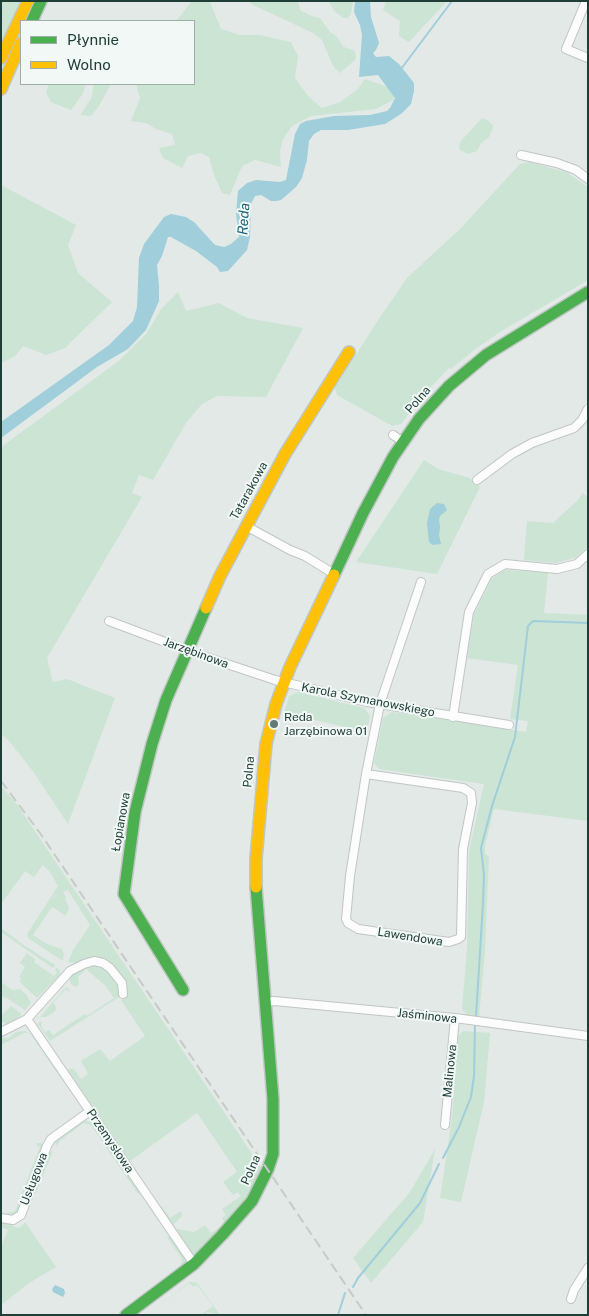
<!DOCTYPE html>
<html>
<head>
<meta charset="utf-8">
<style>
  body { margin:0 }
  #map { position:relative; width:589px; height:1316px; overflow:hidden; background:#e3e9e7; font-family:"Public Sans",sans-serif }
  canvas { display:block }
  .frame { position:absolute; inset:0; border:2px solid #203e38; pointer-events:none }
  .legend { position:absolute; left:20px; top:20px; width:175px; height:65px; box-sizing:border-box; background:#f1f8f5; border:1px solid #9daea9; margin:0; padding:6px 9px; list-style:none; font-size:15px; color:#203e38 }
  .legend li { display:flex; align-items:center; gap:10px; height:25px }
  .legend b { width:25px; border:1px solid #9daea9 }
</style>
</head>
<body>
<div id="map">
<canvas width="589" height="1316"></canvas>
<div class="frame"></div>
<ul class="legend">
<li><b style="height:6px;background:#4caf50"></b>Płynnie</li>
<li><b style="height:6px;background:#ffc107"></b>Wolno</li>
</ul>
</div>
<script>
const ctx = document.querySelector('canvas').getContext('2d');
ctx.lineJoin = 'round';
function fill(path, color) { ctx.fillStyle = color; ctx.fill(path, 'evenodd'); }
const shape = rows => new Path2D(rows.map(r => 'M' + r).join(''));
function stroke(path, color, width, dash) { ctx.strokeStyle = color; ctx.lineWidth = width; ctx.lineCap = dash ? 'butt' : 'round'; ctx.setLineDash(dash || []); ctx.stroke(path); }
function label(font, color, halo, rows, align = 'center') {
  ctx.font = font + ' "Public Sans",sans-serif'; ctx.lineWidth = 4; ctx.setLineDash([]); ctx.textBaseline = 'middle'; ctx.strokeStyle = halo; ctx.fillStyle = color; for (const [text, x, y, turn = 0] of rows) {
    ctx.save(); ctx.translate(x, y); ctx.rotate((+turn || 0) * Math.PI / 180); ctx.textAlign = isNaN(turn) ? turn : align; if (halo) ctx.strokeText(text, 0, 0); ctx.fillText(text, 0, 0); ctx.restore();
  }
}
fill(shape([
  [1,1,21,1,1,47],
  [192,1,210,2,221,29,240,35,260,35,291,42,298,56,295,78,308,96,322,108,340,102,357,90,365,79,393,89,395,93,393,100,376,109,311,116,292,126,283,139,280,151,281,167,255,160,242,166,230,195,222,193,214,175,209,157,201,153,188,156,182,168,163,158,159,148,175,145,172,134,156,129,146,123,131,121,140,98,136,84,194,84,194,21,176,21],
  [251,1,298,1,300,10,312,16,320,18,330,32,336,36,344,47,355,51,356,59,340,73,333,66,322,40,313,33,251,4],
  [328,1,353,1,351,14,348,18,344,18,335,12],
  [386,1,447,1,409,42,399,36,400,21,383,10],
  [49,84,86,84,82,95,71,110,51,102,46,92],
  [94,84,111,84,99,106,91,116,80,115,91,99],
  [482,118,487,120,493,125,493,128,489,137,481,143,477,151,468,154,460,150,459,147,460,142],
  [529,162,566,172,588,187,588,280,500,332,474,350,451,369,449,368,424,394,401,424,392,426,337,395,335,388,376,323,407,278,460,229,520,164],
  [1,185,76,225,68,245,78,273,112,302,65,348,46,355,23,346,15,356,1,363],
  [588,286,588,288,494,346,403,434,400,434,426,400,465,363,497,340],
  [178,292,186,311,219,303,247,318,303,328,266,397,217,396,202,404,186,423,153,480,139,475,132,493,142,497,47,658,53,682,67,679,115,698,68,824,32,770,9,741,1,734,1,447,120,360,146,334,161,309],
  [424,460,438,469,470,478,480,487,437,574,356,562],
  [582,493,588,497,588,547,575,558,556,563,524,560,527,521,553,523,578,500],
  [505,570,548,573,544,613,588,615,588,821,494,809,485,846,485,854,489,857,485,951,479,1017,456,1015,467,1014,462,1009,467,949,469,851,484,784,379,769,374,763,383,718,392,712,526,732,528,721,510,719,518,665,467,658,474,615,492,578],
  [298,692,364,708,370,716,367,732,284,713,289,696],
  [1,786,16,803,263,1170,248,1199,237,1212,195,1255,191,1254,176,1233,177,1229,194,1232,205,1225,211,1233,225,1224,222,1218,226,1215,222,1209,241,1196,238,1192,233,1195,223,1182,237,1172,197,1113,130,1161,68,1070,70,1069,74,1069,81,1079,88,1074,81,1061,100,1049,110,1061,145,1036,121,1000,125,999,127,995,123,982,93,959,77,963,68,962,73,950,90,925,68,890,63,892,66,897,65,899,69,908,66,916,52,907,33,935,47,944,62,949,64,954,63,960,61,960,28,938,27,934,58,886,50,872,43,865,34,877,25,871,1,904],
  [1,928,25,946,55,965,53,968,1,932],
  [27,953,35,959,34,962,54,976,57,972,55,970,57,967,60,971,60,975,37,998,20,982,21,978,19,977,25,967,20,963],
  [90,964,100,964,119,981,122,994,119,997,50,1041,38,1024,39,1022,42,1022,41,1026,45,1032,49,1030,53,1035,85,1014,87,1016,114,998,106,986,86,969,78,977,79,985,75,987,71,984,69,979,76,971],
  [1,982,12,990,20,989,26,994,31,1003,25,1010,7,998,1,996],
  [66,987,70,990,69,992,66,989,53,1003,57,1008,54,1012,46,1017,40,1017],
  [11,1006,21,1013,21,1015,13,1022,6,1024,1,1021,1,1013,3,1014],
  [25,1031,35,1036,51,1062,64,1078,62,1080,30,1033,24,1033,1,1045,1,1038,9,1038,16,1032],
  [464,1031,490,1033,484,1102,461,1202,440,1198,452,1118,458,1036],
  [82,1120,92,1122,95,1126,141,1192,138,1194,91,1125,84,1123,63,1138,56,1146,55,1141,60,1135],
  [37,1143,41,1143,43,1147,20,1211,13,1216,6,1217,1,1215,1,1213,4,1214,15,1211,40,1147,36,1145],
  [435,1149,423,1222,371,1283,353,1258,410,1192],
  [52,1151,53,1151,36,1193,33,1191,43,1162],
  [161,1205,170,1218,181,1211,182,1216,174,1224,171,1224,164,1216],
  [1,1221,18,1228,22,1226,25,1222,56,1267,29,1283,1,1305,1,1247,8,1230,1,1227],
  [167,1237,171,1237,187,1260,185,1264,171,1275,170,1273,181,1265,182,1259],
  [190,1282,197,1283,220,1315,207,1312,206,1315,201,1315,213,1306,197,1285,193,1287,190,1283,160,1304]
]), '#cbe4d4');
fill(shape([
  [355,1,370,1,371,17,379,43,376,50,373,53,376,57,389,56,399,64,414,83,414,91,411,104,401,114,385,124,348,130,321,130,314,134,309,141,307,160,302,178,296,187,281,200,276,201,271,201,261,195,255,196,251,204,250,237,247,250,228,271,220,272,217,267,196,251,171,237,168,237,162,256,157,265,159,286,159,301,146,330,128,349,97,367,1,438,1,422,109,345,133,321,137,307,139,258,144,244,164,217,171,214,186,217,194,222,215,245,224,247,231,244,239,237,236,213,238,191,247,183,256,180,280,182,286,180,295,134,300,124,306,121,334,116,370,115,387,111,390,108,395,98,378,75,359,77,362,35,360,25,354,12],
  [437,503,444,504,447,510,440,516,439,520,440,527,439,535,441,544,433,545,429,542,427,523,430,509],
  [55,1285,64,1289,65,1293,63,1297,53,1292,52,1289]
]), '#a0ceda');
stroke(shape([
  [401,69,452,1],
  [476,1017,483,903,484,875,481,848,492,806,515,737,528,626,533,621,588,623],
  [443,1158,459,1127,471,1097,474,1076,475,1024],
  [353,1287,358,1278,420,1203,439,1164],
  [338,1315,345,1293]
]), '#a0ceda', 2);
const street = shape([
  [586,1,566,49,588,58],
  [521,155,557,163,576,170,588,179],
  [393,435,402,441],
  [477,480,512,454,532,443,574,428,582,420,588,409],
  [246,526,290,550,305,556,334,574],
  [109,621,197,654,275,680,367,702,509,725],
  [453,717,469,612,488,574,505,564,557,569,577,564,588,554],
  [366,774,463,788,471,793,472,803,463,849,461,937,458,939,449,942,358,929,348,923,346,919,350,876,366,774],
  [366,774,380,704,421,582],
  [266,1002,274,1001,455,1018,588,1036],
  [27,1019,194,1264],
  [1,1032,27,1019,70,971,84,964,94,961,103,963,110,968,122,983,123,994],
  [445,1125,455,1018],
  [1,1218,13,1220,21,1215,47,1146,51,1139,90,1111],
  [571,1299,574,1290,588,1268]
]);
const fast = shape([
  [32,21,41,1],
  [334,575,363,513,393,457,419,419,449,386,486,355,588,292],
  [183,990,124,894,135,812,152,744,166,700,206,608],
  [126,1315,194,1264,222,1235,252,1201,268,1169,273,1154,273,1099,256,887]
]);
const slow = shape([
  [1,58,28,1],
  [1,89,21,43],
  [206,608,220,576,285,454,349,352],
  [256,887,256,859,266,744,276,704,290,667,334,575]
]);
stroke(street, '#c0c6c4', 10);
stroke(fast, '#bfc7c4', 14);
stroke(slow, '#bfc7c4', 14);
stroke(street, '#fbfcfb', 8);
stroke(fast, '#4caf50', 11);
stroke(slow, '#ffc107', 11);
stroke(shape([
  [1,781,40,833,366,1315]
]), '#c6cac9', 2, [10, 5]);
for (const [x, y, r, color] of [
  [274,724,5,"#647a75"]
]) { const dot = new Path2D(); dot.arc(x, y, r, 0, 2 * Math.PI); ctx.fillStyle = color; ctx.fill(dot); stroke(dot, '#f1f8f5', 2); }
label('12px', '#203e38', '#f1f8f5', [
  ["Polna",418,400,-49],
  ["Tatarakowa",249,491,-61],
  ["Jarzębinowa",196,653,20],
  ["Karola Szymanowskiego",368,700,11],
  ["Polna",249,772,-85],
  ["Łopianowa",121,822,-80],
  ["Lawendowa",410,937,9],
  ["Jaśminowa",427,1016,6],
  ["Malinowa",450,1071,-84],
  ["Przemysłowa",110,1141,56],
  ["Polna",251,1170,-66],
  ["Usługowa",34,1179,-69]
]);
label('12px', '#203e38', '#f1f8f5', [
  ["Reda",284,717],
  ["Jarzębinowa 01",284,731]
], 'left');
label('italic 14px', '#16647d', '#f1f8f5', [
  ["Reda",244,219,-86]
]);
</script>
</body>
</html>
